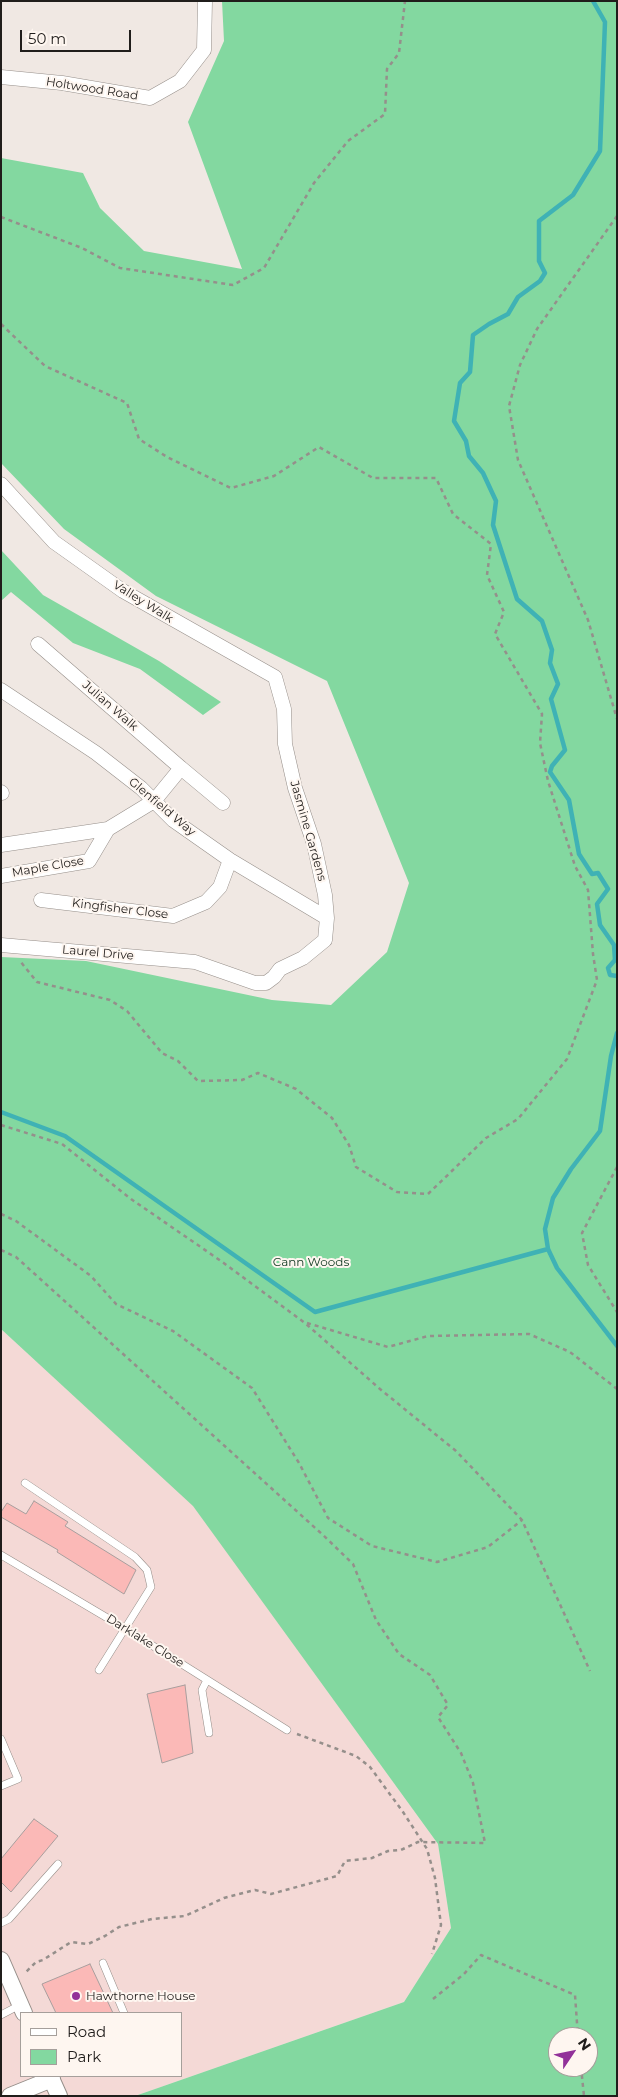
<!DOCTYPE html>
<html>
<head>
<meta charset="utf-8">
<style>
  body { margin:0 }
  #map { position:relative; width:618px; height:2097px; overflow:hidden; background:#f0e8e3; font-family:Montserrat,sans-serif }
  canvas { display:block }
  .frame { position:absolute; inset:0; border:2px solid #201d1b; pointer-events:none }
  .legend { position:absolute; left:20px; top:2012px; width:162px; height:65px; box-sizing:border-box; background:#fef6f0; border:1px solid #a59f9b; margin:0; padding:6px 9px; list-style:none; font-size:15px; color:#201d1b }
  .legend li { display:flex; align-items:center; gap:10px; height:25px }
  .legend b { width:25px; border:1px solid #a59f9b }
  .north { position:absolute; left:548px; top:2027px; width:50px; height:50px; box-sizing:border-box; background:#fef6f0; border:1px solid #a59f9b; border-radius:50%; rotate:56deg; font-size:14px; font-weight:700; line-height:20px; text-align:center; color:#201d1b }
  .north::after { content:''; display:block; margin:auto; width:18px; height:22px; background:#923199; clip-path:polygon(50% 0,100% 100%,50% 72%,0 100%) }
  .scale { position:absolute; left:20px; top:30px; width:111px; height:22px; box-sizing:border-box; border:2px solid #201d1b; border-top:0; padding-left:6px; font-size:15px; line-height:18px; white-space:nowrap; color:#201d1b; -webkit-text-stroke:4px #fef6f0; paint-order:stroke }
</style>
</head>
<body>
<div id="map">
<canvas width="618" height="2097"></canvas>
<div class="frame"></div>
<ul class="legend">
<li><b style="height:6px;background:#fff"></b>Road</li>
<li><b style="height:14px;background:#83d8a0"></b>Park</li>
</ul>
<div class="north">N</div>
<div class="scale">50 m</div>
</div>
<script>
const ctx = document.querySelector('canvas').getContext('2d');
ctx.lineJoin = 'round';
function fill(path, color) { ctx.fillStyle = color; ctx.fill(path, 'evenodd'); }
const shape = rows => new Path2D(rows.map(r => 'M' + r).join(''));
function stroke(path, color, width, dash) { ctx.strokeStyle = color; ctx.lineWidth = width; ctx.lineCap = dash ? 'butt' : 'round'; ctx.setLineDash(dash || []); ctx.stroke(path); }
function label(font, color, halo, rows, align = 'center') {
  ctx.font = font + ' Montserrat,sans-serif'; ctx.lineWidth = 4; ctx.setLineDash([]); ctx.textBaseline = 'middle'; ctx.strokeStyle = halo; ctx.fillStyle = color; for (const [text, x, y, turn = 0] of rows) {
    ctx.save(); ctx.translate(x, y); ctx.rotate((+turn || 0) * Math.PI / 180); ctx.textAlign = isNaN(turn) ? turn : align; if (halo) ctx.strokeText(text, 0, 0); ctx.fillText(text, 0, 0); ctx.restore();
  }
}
fill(shape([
  [1,1329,193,1505,438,1844,451,1928,404,2002,135,2096,1,2096],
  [21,2013,181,2013,181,2076,21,2076]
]), '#f4d9d6');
fill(shape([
  [222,1,617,1,617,2096,135,2096,404,2002,451,1928,438,1844,193,1506,1,1329,1,957,86,961,272,1000,331,1005,387,952,409,883,327,681,156,596,64,529,1,463,1,158,83,173,100,208,144,251,242,269,188,122,224,41],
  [558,2037,588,2037,588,2067,558,2067],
  [1,550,43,595,159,661,221,702,203,715,140,669,73,643,11,592,1,601]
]), '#83d8a0');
stroke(shape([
  [593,1,605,22,600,151,573,195,539,221,539,261,545,273,540,281,518,297,508,314,489,324,473,335,470,372,460,383,454,421,466,441,469,456,483,473,496,501,493,525,517,599,542,621,552,650,550,663,558,684,551,699,565,750,552,766,550,772,569,800,579,854,592,874,598,873,608,889,597,904,600,925,614,945,615,960,608,968,610,975,617,976],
  [617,1033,611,1056,600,1131,571,1169,553,1198,545,1229,548,1249,557,1268,617,1346],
  [1,1112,65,1136,315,1312,548,1249]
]), '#3fb2b5', 4.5);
const building = shape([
  [34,1501,68,1522,65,1526,136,1570,124,1594,57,1552,58,1550,1,1517,1,1512,7,1503,26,1514,34,1501],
  [185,1685,193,1753,162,1763,147,1694,185,1685],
  [34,1819,58,1836,11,1892,1,1882,1,1859,34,1819],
  [90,1964,113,2013,56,2013,42,1984,90,1964]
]);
fill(building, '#fbb9b7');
stroke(building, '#a99f9e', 1);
const service = shape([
  [25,1483,135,1557,147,1570,151,1587,99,1670],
  [1,1555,126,1629,287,1730],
  [207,1680,202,1690,209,1733],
  [1,1739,18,1779,1,1786],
  [1,1923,9,1919,58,1864],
  [103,1963,124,2013],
  [1,2015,20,2005]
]);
const minor = shape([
  [1,77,62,83,150,98,180,81,204,50,205,1],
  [1,484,54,542,123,591,275,677,284,709,285,744,295,788,314,844,325,895,327,918,325,940,303,958,280,969,274,977,266,983,255,983,195,962,1,945],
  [1,690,96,753,141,788,173,820,230,860,327,918],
  [181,768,223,803],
  [1,792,2,793],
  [1,845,108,829,154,801,181,768,38,644],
  [1,876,89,861,108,829],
  [41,900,173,916,206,902,220,887,230,860]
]);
const tertiary = shape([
  [1,1960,24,2013],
  [50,2076,59,2096],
  [10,2096,52,2079]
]);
stroke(service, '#968f8a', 8);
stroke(minor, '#968f8a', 15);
stroke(tertiary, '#968f8a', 18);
stroke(shape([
  [617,216,537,329,520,365,509,406,518,460,588,620,617,719],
  [1,217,82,248,120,268,233,285,264,268,314,183,348,141,385,114,387,69,399,53,405,1],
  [1,324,45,366,127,403,139,439,167,457,231,488,274,476,319,447,373,478,436,478,453,514,491,544,487,575,504,612,495,634,542,714,540,743,548,781,575,866,588,890,593,954,597,980,567,1059,518,1119,486,1138,428,1194,397,1192,356,1167,349,1145,332,1118,296,1089,258,1073,242,1080,198,1081,178,1061,162,1053,127,1011,110,1000,37,982,20,961],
  [1,1125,62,1144,131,1199,221,1261,305,1323,380,1389,456,1451,522,1520,590,1671],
  [617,1167,582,1233,588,1265,617,1312],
  [1,1214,16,1221,91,1276,116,1304,173,1331,252,1388,299,1463,328,1518,372,1546,437,1562,488,1547,522,1520],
  [1,1250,16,1257,323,1535,353,1564,376,1620,399,1654,430,1675,448,1705,438,1717,461,1753,473,1783,485,1843,418,1842,401,1850,388,1851,372,1858,345,1861,337,1876,271,1894,255,1890,224,1898,185,1916,152,1919,119,1927,105,1936,88,1944,71,1942,43,1960,36,1962,24,1974],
  [307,1323,388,1347,428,1336,529,1334,570,1352,617,1389],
  [297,1734,356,1756,370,1767,403,1812,427,1849,435,1878,441,1925,432,1954],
  [433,1999,464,1974,481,1955,575,1995,578,2037],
  [581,2067,584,2096]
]), '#958f8b', 2.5, [4, 4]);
stroke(service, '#fff', 7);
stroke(minor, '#fff', 14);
stroke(tertiary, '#fff', 16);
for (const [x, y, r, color] of [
  [76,1996,5,"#923199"]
]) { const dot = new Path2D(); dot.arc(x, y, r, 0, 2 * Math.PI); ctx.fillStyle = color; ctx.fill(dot); stroke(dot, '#fef6f0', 2); }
label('12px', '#201d1b', '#fef6f0', [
  ["Holtwood Road",92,89,9],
  ["Valley Walk",143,602,32],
  ["Julian Walk",110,706,41],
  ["Glenfield Way",162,807,40],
  ["Jasmine Gardens",308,831,74],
  ["Maple Close",48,867,-10],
  ["Kingfisher Close",120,909,7],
  ["Laurel Drive",98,953,5],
  ["Darklake Close",145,1641,32]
]);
label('12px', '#0e371f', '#fef6f0', [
  ["Cann Woods",311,1262]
]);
label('12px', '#201d1b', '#fef6f0', [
  ["Hawthorne House",86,1996]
], 'left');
</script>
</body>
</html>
